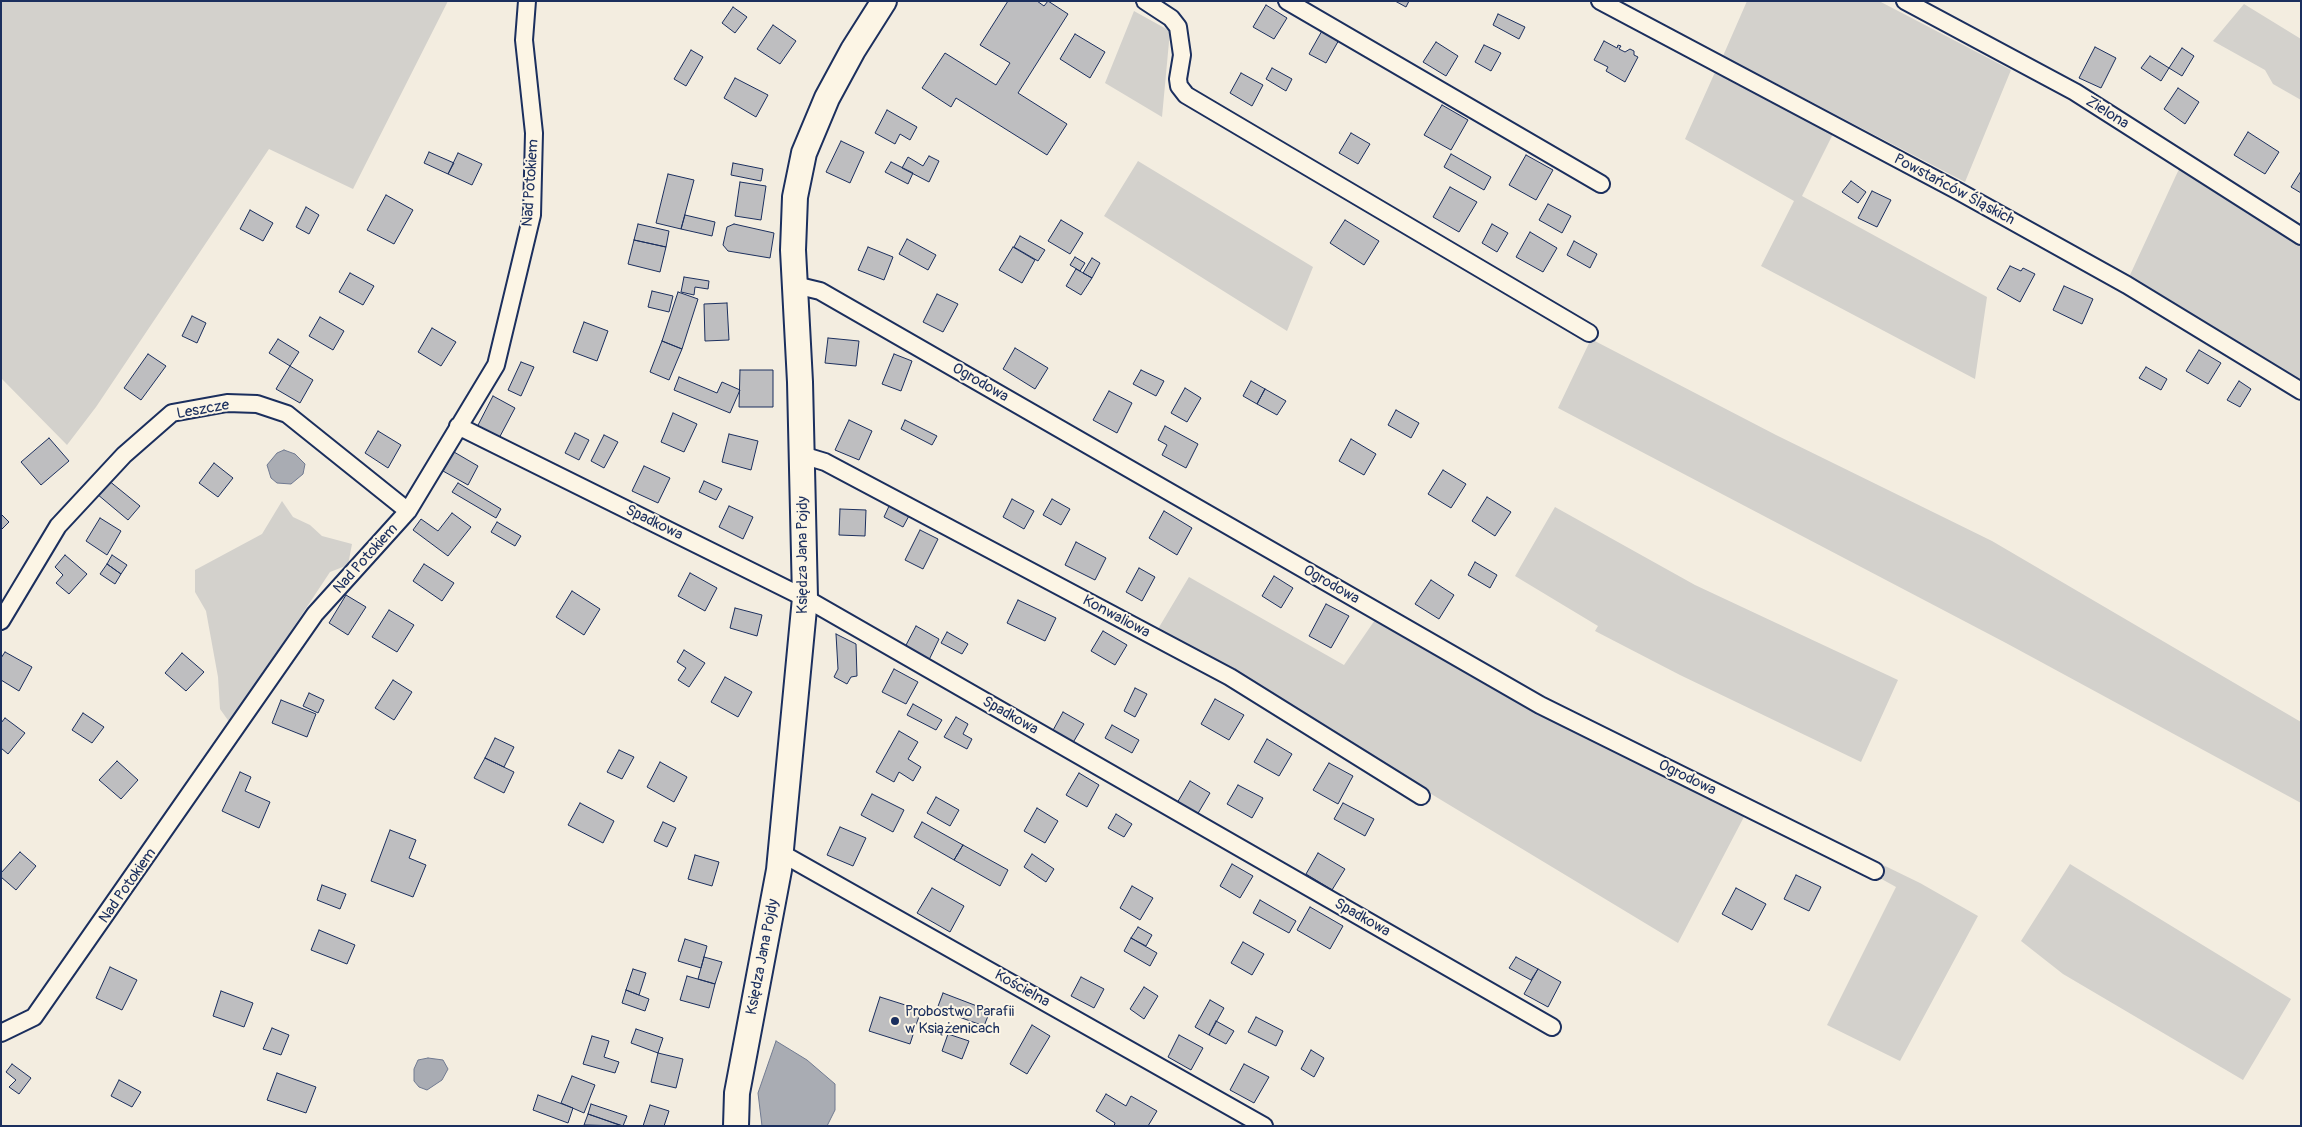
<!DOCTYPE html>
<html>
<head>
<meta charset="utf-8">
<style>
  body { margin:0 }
  #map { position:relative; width:2302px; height:1127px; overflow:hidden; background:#f3ede0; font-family:Pangolin,sans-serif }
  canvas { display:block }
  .frame { position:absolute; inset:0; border:2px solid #1b2f5e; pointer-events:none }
</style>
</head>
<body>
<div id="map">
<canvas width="2302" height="1127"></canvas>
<div class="frame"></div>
</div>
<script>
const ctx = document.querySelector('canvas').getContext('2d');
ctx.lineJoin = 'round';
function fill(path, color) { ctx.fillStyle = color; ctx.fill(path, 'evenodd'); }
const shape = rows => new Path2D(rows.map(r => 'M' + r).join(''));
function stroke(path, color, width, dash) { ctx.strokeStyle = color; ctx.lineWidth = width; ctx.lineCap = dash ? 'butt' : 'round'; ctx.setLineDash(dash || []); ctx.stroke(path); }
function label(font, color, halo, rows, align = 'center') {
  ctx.font = font + ' Pangolin,sans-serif'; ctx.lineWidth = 4; ctx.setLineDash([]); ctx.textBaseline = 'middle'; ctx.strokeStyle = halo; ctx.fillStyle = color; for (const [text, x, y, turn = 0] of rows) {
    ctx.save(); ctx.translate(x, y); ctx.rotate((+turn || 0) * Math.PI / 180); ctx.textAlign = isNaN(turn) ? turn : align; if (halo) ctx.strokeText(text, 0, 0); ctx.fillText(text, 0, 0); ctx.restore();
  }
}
fill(shape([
  [1,1,448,1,353,189,269,149,96,407,67,445,1,378],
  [1747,1,1879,1,2011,70,1965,182,1723,56],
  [2244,4,2301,39,2301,100,2273,84,2265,70,2213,41],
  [1134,11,1170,31,1162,117,1105,83],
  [1716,70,1834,132,1802,196,1987,297,1975,379,1761,266,1794,201,1685,139],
  [1138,161,1313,267,1287,331,1104,216],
  [2179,169,2301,246,2301,382,2130,275],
  [1591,339,1776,435,1992,541,2301,722,2301,803,2006,643,1558,408],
  [282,501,293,517,310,525,322,536,352,544,348,565,330,572,230,723,220,709,218,677,206,611,195,592,195,570,262,534],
  [1555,507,1695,585,1898,680,1861,762,1680,675,1595,631,1598,626,1515,576],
  [1189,577,1344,665,1377,617,1746,813,1678,943,1158,629],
  [2070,864,2291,999,2243,1080,2063,974,2021,941],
  [1883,865,1920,883,1978,916,1900,1061,1827,1025,1896,887,1878,877]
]), '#d3d1cc');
const water = shape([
  [284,450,295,454,305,464,303,474,291,484,277,483,271,478,267,465,277,453,284,450],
  [776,1041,807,1060,835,1084,835,1110,827,1126,762,1126,758,1093,776,1041],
  [428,1058,443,1060,448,1069,442,1080,427,1090,419,1087,414,1081,414,1069,418,1060,428,1058]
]);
fill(water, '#a9acb3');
stroke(water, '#707a91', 1);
const building = shape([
  [1008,1,1037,1,1044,6,1048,1,1068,14,1018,93,1067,124,1047,155,956,98,951,107,922,88,945,53,996,85,1010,63,980,45,1008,1],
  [1395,1,1409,1,1406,7,1395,1],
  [1266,5,1287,18,1274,39,1253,27,1266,5],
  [733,7,747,17,735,33,722,23,733,7],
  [1498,14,1525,27,1519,39,1493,25,1498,14],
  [773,25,796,41,780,64,757,49,773,25],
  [1323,29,1340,38,1326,63,1309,54,1323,29],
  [1075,34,1105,52,1090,78,1060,59,1075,34],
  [1604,41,1617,48,1618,45,1621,46,1619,49,1625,52,1630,49,1634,51,1634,55,1638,57,1625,82,1606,71,1608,67,1594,60,1604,41],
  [1436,42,1458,56,1446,76,1423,62,1436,42],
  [1484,45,1501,53,1491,71,1475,62,1484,45],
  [2095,47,2116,58,2101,88,2079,78,2095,47],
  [2182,48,2194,56,2182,76,2169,68,2182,48],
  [691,50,703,57,686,86,674,79,691,50],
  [2150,56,2169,68,2161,81,2141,68,2150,56],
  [1272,68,1292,79,1286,91,1266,79,1272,68],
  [1241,73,1263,85,1252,106,1230,93,1241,73],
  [735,78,768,95,756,117,724,98,735,78],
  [2178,88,2199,102,2185,124,2164,109,2178,88],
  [1442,105,1468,120,1451,150,1424,135,1442,105],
  [887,110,917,127,910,140,900,134,895,144,875,133,887,110],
  [2248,132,2279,152,2265,174,2234,155,2248,132],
  [1351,133,1370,144,1358,164,1339,153,1351,133],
  [841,141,864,152,850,183,826,172,841,141],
  [429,152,454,163,448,174,424,163,429,152],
  [458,153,482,164,472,185,448,174,458,153],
  [1451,154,1491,177,1484,190,1444,167,1451,154],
  [1526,155,1553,170,1536,200,1509,185,1526,155],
  [929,156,939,161,929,182,902,168,908,157,923,166,929,156],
  [891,162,913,173,908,184,885,172,891,162],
  [733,163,763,169,761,181,731,175,733,163],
  [2301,171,2301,193,2291,187,2301,171],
  [668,174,694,180,681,229,656,223,668,174],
  [1851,181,1866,192,1858,203,1842,192,1851,181],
  [740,182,766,186,761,220,735,216,740,182],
  [1450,187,1477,202,1459,232,1433,217,1450,187],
  [1872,191,1891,200,1877,227,1858,218,1872,191],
  [386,195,413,210,394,244,367,230,386,195],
  [1548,204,1571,216,1562,233,1539,220,1548,204],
  [306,207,319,215,309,234,296,227,306,207],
  [250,210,273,223,263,241,240,229,250,210],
  [685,215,715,222,712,236,681,229,685,215],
  [1061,220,1083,233,1070,254,1048,241,1061,220],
  [1345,220,1379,241,1364,265,1330,243,1345,220],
  [638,224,669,231,666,247,634,240,638,224],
  [734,224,774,233,770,258,728,251,723,245,727,227,734,224],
  [1492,224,1508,233,1497,252,1482,243,1492,224],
  [1530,232,1557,248,1543,272,1516,257,1530,232],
  [1020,236,1045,250,1038,261,1014,247,1020,236],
  [907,239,936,255,928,270,899,254,907,239],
  [634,240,666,247,660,272,628,264,634,240],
  [1574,241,1597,254,1590,268,1567,255,1574,241],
  [868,247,893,257,884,280,858,270,868,247],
  [1013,247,1035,260,1022,283,999,270,1013,247],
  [1075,257,1085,263,1080,271,1070,265,1075,257],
  [1092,258,1100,263,1092,278,1083,273,1092,258],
  [2010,266,2021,271,2023,268,2035,274,2020,302,1997,289,2010,266],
  [1076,269,1092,278,1081,295,1066,286,1076,269],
  [350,273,374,286,363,305,339,292,350,273],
  [684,277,709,281,708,289,695,287,694,295,681,292,684,277],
  [2064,286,2093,299,2082,324,2053,310,2064,286],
  [652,291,673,296,669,312,648,307,652,291],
  [678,292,698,299,682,349,662,341,678,292],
  [937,294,958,304,943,332,923,322,937,294],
  [727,303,729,340,705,341,704,304,727,303],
  [192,316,206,323,197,343,182,336,192,316],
  [320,317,344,331,333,350,309,336,320,317],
  [584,322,608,331,597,361,573,352,584,322],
  [432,328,456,342,441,366,418,352,432,328],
  [828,338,859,341,856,366,825,363,828,338],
  [278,339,299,352,290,366,269,353,278,339],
  [662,341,682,349,669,380,650,372,662,341],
  [1015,348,1048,368,1035,389,1003,369,1015,348],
  [2199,350,2221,363,2208,384,2186,371,2199,350],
  [148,354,166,366,141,400,124,388,148,354],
  [894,354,912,361,901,391,882,384,894,354],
  [521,362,534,367,521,396,508,390,521,362],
  [290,366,313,380,300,403,276,389,290,366],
  [2146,367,2167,379,2161,390,2139,378,2146,367],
  [740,370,773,370,773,407,739,407,740,370],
  [1141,370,1164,381,1156,396,1133,384,1141,370],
  [679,377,717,393,722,382,740,390,730,413,674,390,679,377],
  [1251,381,1265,389,1257,404,1243,396,1251,381],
  [2239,381,2251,389,2240,407,2227,400,2239,381],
  [1185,388,1201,398,1187,422,1171,413,1185,388],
  [1265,389,1286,401,1277,415,1257,404,1265,389],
  [1109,391,1132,403,1117,433,1093,420,1109,391],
  [493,396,515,408,497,442,475,431,493,396],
  [1396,410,1419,423,1411,438,1388,425,1396,410],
  [673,413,697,424,684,452,661,442,673,413],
  [849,420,872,431,859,460,835,450,849,420],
  [905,420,937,436,932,445,901,429,905,420],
  [1165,426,1198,444,1186,468,1162,455,1167,445,1158,440,1165,426],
  [378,431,401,445,388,468,365,453,378,431],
  [575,433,589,440,579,460,565,453,575,433],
  [729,434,758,441,751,470,722,462,729,434],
  [604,435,618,442,604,468,591,461,604,435],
  [49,438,69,461,41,485,21,462,49,438],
  [1351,439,1376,454,1364,475,1339,461,1351,439],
  [454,452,478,466,468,485,443,471,454,452],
  [214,463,233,478,218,497,199,483,214,463],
  [644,466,670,478,658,503,632,491,644,466],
  [1443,470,1466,484,1451,508,1428,494,1443,470],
  [108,480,140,506,128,520,97,494,108,480],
  [704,481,722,489,716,500,699,492,704,481],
  [458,483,501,509,496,518,452,492,458,483],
  [1487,497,1511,512,1495,536,1472,521,1487,497],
  [1012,499,1034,511,1024,529,1003,517,1012,499],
  [1052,499,1070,509,1061,525,1043,515,1052,499],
  [890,504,910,514,903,527,884,517,890,504],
  [729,506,753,517,743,539,719,527,729,506],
  [840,509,866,510,865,536,839,535,840,509],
  [1164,511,1192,528,1177,555,1149,538,1164,511],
  [452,513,471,527,448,556,413,530,421,519,438,531,452,513],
  [1,514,9,522,1,530,1,514],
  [100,518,121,531,107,555,86,541,100,518],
  [497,522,521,536,515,546,491,532,497,522],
  [920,530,938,539,923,569,905,560,920,530],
  [1076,542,1106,558,1095,580,1065,565,1076,542],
  [65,555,87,574,69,594,56,583,63,575,55,567,65,555],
  [112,555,127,565,121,574,107,564,112,555],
  [1475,562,1497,575,1490,588,1468,575,1475,562],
  [107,564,121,574,115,584,100,574,107,564],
  [424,564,454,583,442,601,413,581,424,564],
  [1139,568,1155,577,1142,601,1126,592,1139,568],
  [690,573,717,588,705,611,678,596,690,573],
  [1274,576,1293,588,1281,608,1262,596,1274,576],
  [1431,580,1454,595,1439,619,1415,604,1431,580],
  [572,591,600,609,584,635,556,617,572,591],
  [346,595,366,607,348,635,329,623,346,595],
  [1018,600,1056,618,1045,641,1007,623,1018,600],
  [1326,604,1349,616,1331,648,1309,636,1326,604],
  [735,608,762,615,757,636,730,628,735,608],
  [389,610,414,625,397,652,372,637,389,610],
  [916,626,939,639,928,662,904,649,916,626],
  [1103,631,1127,645,1115,665,1091,651,1103,631],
  [947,632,968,644,962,654,941,643,947,632],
  [836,634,856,644,857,676,851,677,847,684,834,677,838,669,836,634],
  [684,650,705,663,689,687,678,680,686,668,677,662,684,650],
  [5,652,32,667,19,691,1,680,1,658,5,652],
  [182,653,204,672,186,691,165,673,182,653],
  [894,669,918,682,906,704,882,692,894,669],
  [725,677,752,692,738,717,711,702,725,677],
  [393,680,412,692,394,720,375,708,393,680],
  [1135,688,1147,694,1135,717,1124,711,1135,688],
  [309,693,324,700,318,713,303,706,309,693],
  [1215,699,1244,715,1229,740,1201,724,1215,699],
  [281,700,316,714,307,737,272,723,281,700],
  [913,704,942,720,936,730,907,715,913,704],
  [1063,712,1084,724,1071,746,1051,734,1063,712],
  [83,713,104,727,92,743,72,730,83,713],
  [956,717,968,724,963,734,972,739,967,749,944,737,956,717],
  [5,718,25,733,8,754,1,748,1,723,5,718],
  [1112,725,1139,740,1132,753,1105,738,1112,725],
  [899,731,918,742,908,759,921,767,913,781,899,772,894,782,876,772,899,731],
  [495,738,514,747,504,767,485,758,495,738],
  [1267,739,1292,754,1279,776,1254,762,1267,739],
  [619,750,634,757,622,779,607,772,619,750],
  [485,758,514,772,504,793,474,778,485,758],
  [117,761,138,780,121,799,99,780,117,761],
  [660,762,687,777,674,802,647,787,660,762],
  [1329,763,1353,776,1338,804,1313,790,1329,763],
  [240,772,251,777,245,791,270,802,259,828,222,811,240,772],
  [1079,773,1099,785,1087,807,1066,795,1079,773],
  [1190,781,1210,793,1197,815,1177,803,1190,781],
  [1238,785,1263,798,1252,818,1227,804,1238,785],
  [872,794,904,810,893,832,861,815,872,794],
  [936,797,959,810,950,826,927,813,936,797],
  [580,803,614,821,603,843,568,825,580,803],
  [1343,803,1374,819,1365,836,1334,819,1343,803],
  [1037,808,1058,821,1045,843,1024,831,1037,808],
  [1116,814,1132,824,1124,837,1108,828,1116,814],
  [663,822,676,828,667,847,654,841,663,822],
  [922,822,963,845,954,860,914,837,922,822],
  [840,827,866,838,853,866,827,855,840,827],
  [390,830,416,840,409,858,426,865,413,897,371,881,390,830],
  [963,845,1008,870,1000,886,954,860,963,845],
  [20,852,36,866,16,890,1,877,1,873,20,852],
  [1318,853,1345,869,1332,890,1306,874,1318,853],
  [1032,854,1054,869,1046,882,1024,867,1032,854],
  [695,855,719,862,712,886,688,879,695,855],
  [1232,864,1253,876,1240,898,1220,886,1232,864],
  [1796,875,1821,887,1809,911,1784,899,1796,875],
  [322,885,346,894,340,909,317,900,322,885],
  [1132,886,1153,898,1140,920,1120,908,1132,886],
  [932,888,964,906,950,932,917,913,932,888],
  [1736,888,1766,904,1752,930,1722,914,1736,888],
  [1260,900,1296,921,1289,933,1253,913,1260,900],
  [1310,907,1343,926,1330,949,1297,930,1310,907],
  [1138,927,1152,935,1146,946,1131,938,1138,927],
  [319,930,355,945,347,964,311,950,319,930],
  [1131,938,1157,953,1150,966,1124,951,1131,938],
  [685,939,707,946,701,968,678,961,685,939],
  [1243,942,1264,954,1252,975,1231,963,1243,942],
  [704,957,722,962,715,984,698,979,704,957],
  [1516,957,1538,969,1531,980,1509,968,1516,957],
  [110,967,137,980,122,1010,96,998,110,967],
  [633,969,646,973,639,995,626,990,633,969],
  [1538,969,1561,982,1548,1007,1524,994,1538,969],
  [687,976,715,984,709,1008,680,1000,687,976],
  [1081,977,1104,989,1094,1008,1071,996,1081,977],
  [1144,987,1158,996,1144,1019,1130,1009,1144,987],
  [626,990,649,999,645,1011,622,1003,626,990],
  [221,991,253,1003,244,1027,213,1016,221,991],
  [943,993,990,1011,984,1026,937,1009,943,993],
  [880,997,921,1010,910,1044,869,1031,880,997],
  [1210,1000,1224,1008,1209,1035,1195,1027,1210,1000],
  [1256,1017,1283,1031,1276,1046,1248,1032,1256,1017],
  [1216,1021,1234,1031,1226,1044,1209,1035,1216,1021],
  [1032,1025,1050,1036,1027,1074,1010,1064,1032,1025],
  [272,1028,289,1035,281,1055,263,1049,272,1028],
  [636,1029,663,1038,658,1053,631,1043,636,1029],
  [948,1034,969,1041,962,1059,942,1051,948,1034],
  [1179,1035,1203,1048,1191,1070,1168,1057,1179,1035],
  [592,1036,609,1041,604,1057,619,1062,615,1073,583,1064,592,1036],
  [1311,1050,1324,1058,1314,1077,1301,1069,1311,1050],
  [658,1053,683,1059,676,1088,651,1082,658,1053],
  [12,1064,31,1078,19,1094,9,1087,16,1080,6,1072,12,1064],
  [1244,1064,1269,1077,1254,1103,1230,1090,1244,1064],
  [277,1073,316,1087,306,1113,267,1100,277,1073],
  [572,1076,595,1085,584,1113,561,1103,572,1076],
  [119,1080,141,1092,132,1107,111,1096,119,1080],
  [1106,1094,1126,1106,1131,1096,1157,1111,1148,1126,1114,1126,1115,1123,1096,1111,1106,1094],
  [538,1095,573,1108,568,1123,533,1110,538,1095],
  [591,1104,627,1116,623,1126,588,1114,591,1104],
  [650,1105,669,1111,664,1126,643,1126,650,1105],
  [588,1114,622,1126,584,1125,588,1114]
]);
fill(building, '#bebec0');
stroke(building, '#1b2f5e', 1);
const street = shape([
  [1145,1,1171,18,1178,27,1182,55,1178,79,1179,86,1186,95,1589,333],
  [1287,1,1601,184],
  [1600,1,1958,191,2127,285,2301,391],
  [1905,1,2075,92,2301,236],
  [795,285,820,291,1540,705,1875,871],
  [458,426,805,598,1552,1027],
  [802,455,825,462,1230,677,1421,796],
  [1,621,58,526,124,455,172,413,227,403,257,404,287,414,408,511],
  [781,853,1264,1126],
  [1,1033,34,1017,315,614,408,511,496,365,532,215,534,133,524,40,527,1]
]);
const secondary = shape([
  [736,1126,737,1093,779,870,805,598,800,382,793,250,795,197,804,153,827,98,853,50,884,1]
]);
stroke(street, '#1b2f5e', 20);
stroke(secondary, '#1b2f5e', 28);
stroke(street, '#fcf5e5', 16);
stroke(secondary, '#fcf5e5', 24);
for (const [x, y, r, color] of [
  [895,1021,5,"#1b2f5e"]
]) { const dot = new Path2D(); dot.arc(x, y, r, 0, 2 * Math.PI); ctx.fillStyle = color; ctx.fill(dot); stroke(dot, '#fcf5e5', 2); }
label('15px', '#1b2f5e', '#fcf5e5', [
  ["Zielona",2107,113,32],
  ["Nad Potokiem",531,183,-86],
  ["Powstańców Śląskich",1954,190,28],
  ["Ogrodowa",980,383,30],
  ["Leszcze",203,410,-10],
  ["Spadkowa",654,523,26],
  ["Księdza Jana Pojdy",803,555,-90],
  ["Nad Potokiem",366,559,-48],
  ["Ogrodowa",1331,585,30],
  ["Konwaliowa",1116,617,28],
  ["Spadkowa",1010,716,30],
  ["Ogrodowa",1687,778,26],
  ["Nad Potokiem",128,886,-55],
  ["Spadkowa",1362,918,30],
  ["Księdza Jana Pojdy",763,957,-79],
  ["Kościelna",1022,989,29]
]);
label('15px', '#1b2f5e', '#fcf5e5', [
  ["Probostwo Parafii",905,1012],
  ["w Książenicach",905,1029]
], 'left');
</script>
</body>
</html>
